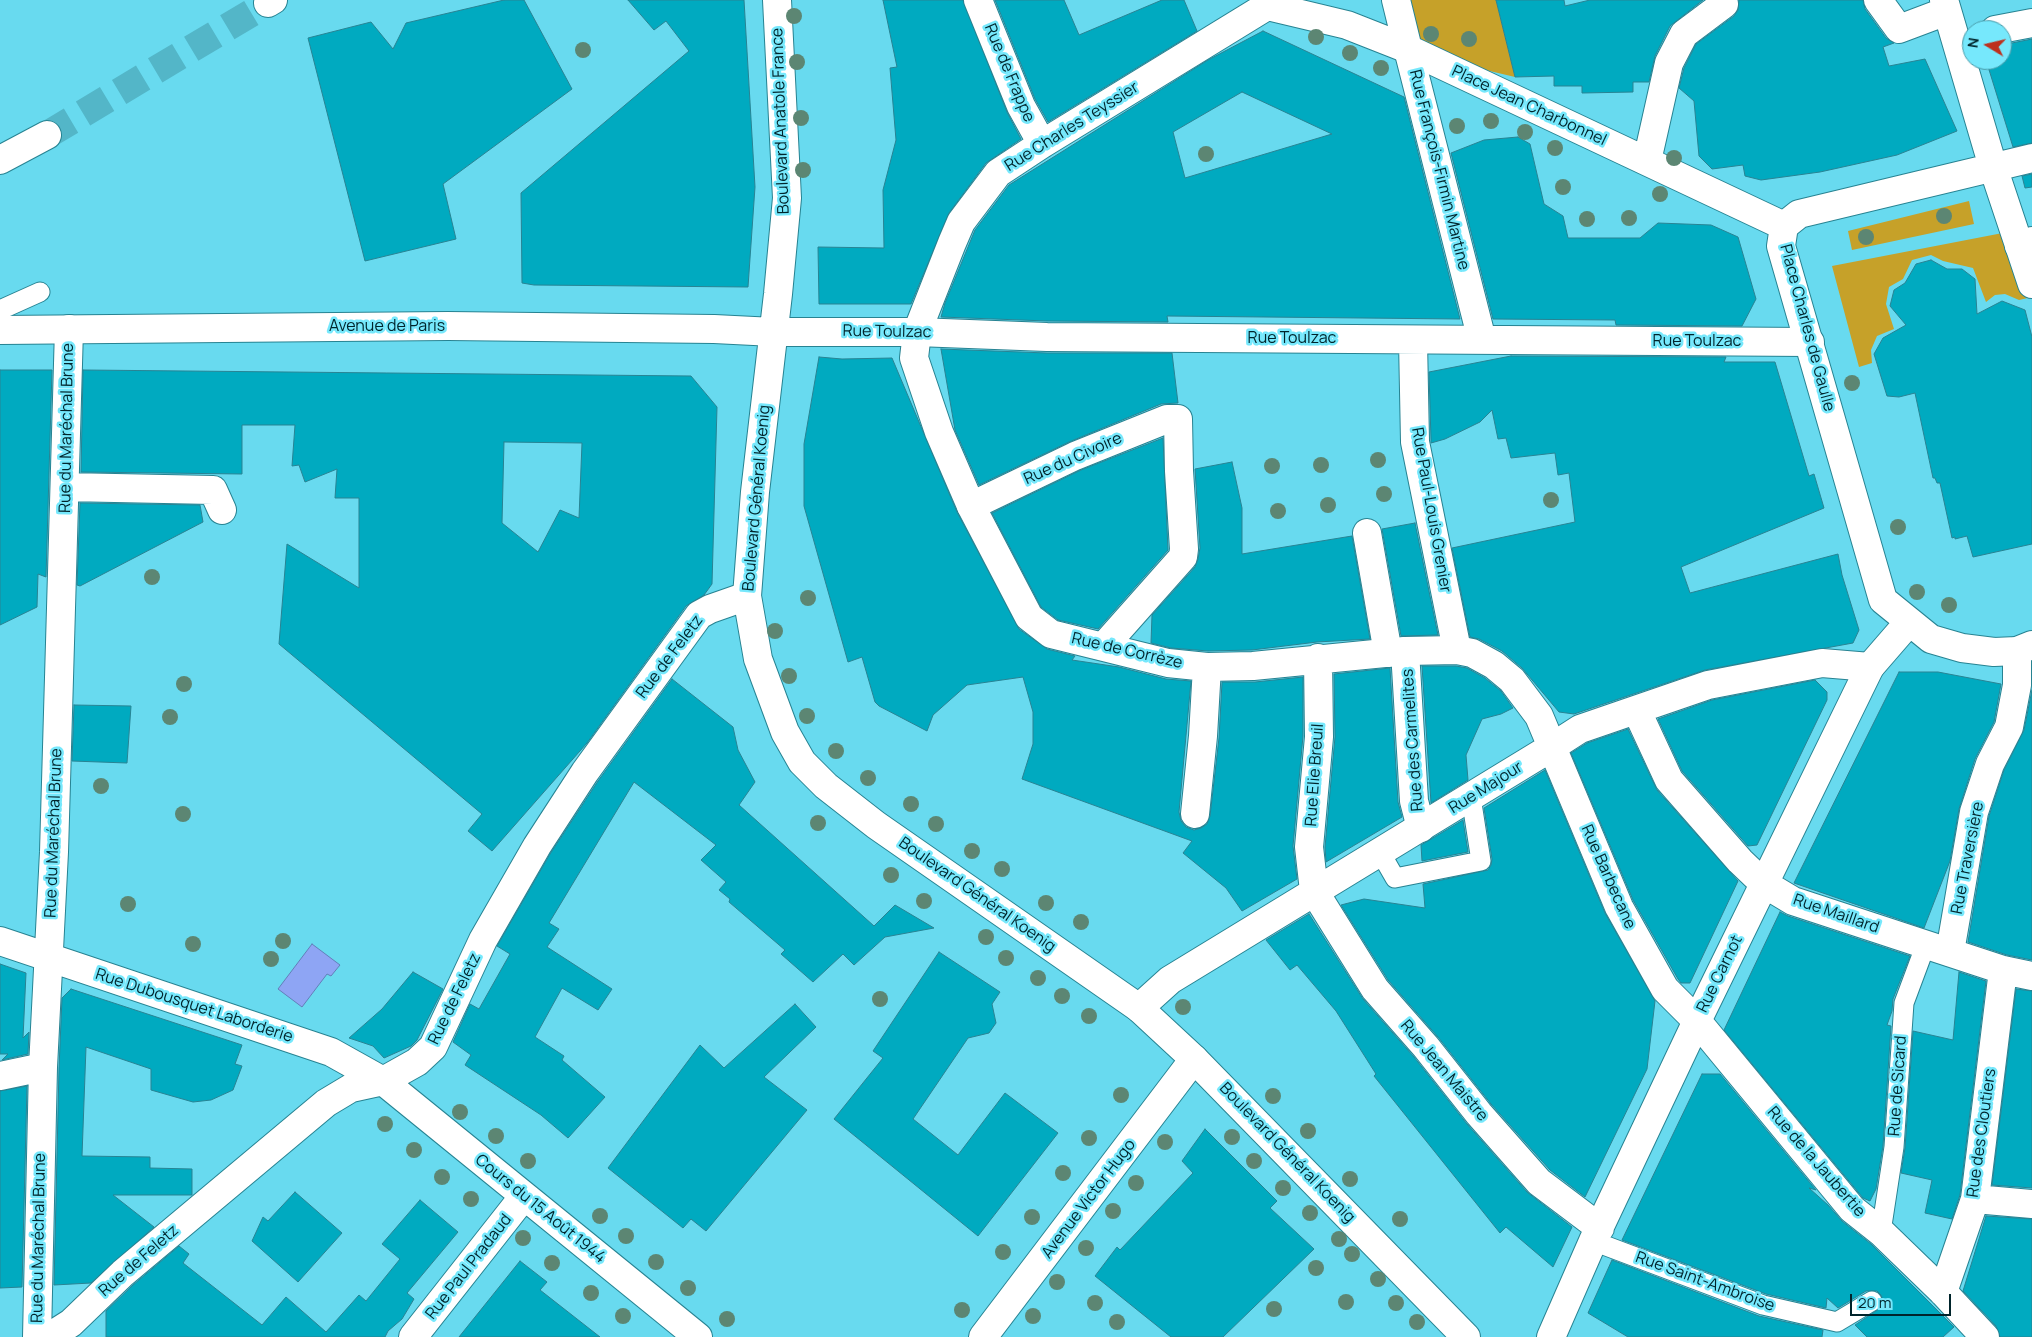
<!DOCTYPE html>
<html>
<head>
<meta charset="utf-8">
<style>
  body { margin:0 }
  #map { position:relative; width:2032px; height:1337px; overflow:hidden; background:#68daef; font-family:Manrope,sans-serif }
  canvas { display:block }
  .north { position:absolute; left:1962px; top:20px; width:50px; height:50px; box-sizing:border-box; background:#76e8fc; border:1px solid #479aa8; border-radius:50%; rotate:279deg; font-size:14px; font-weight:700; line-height:20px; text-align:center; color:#00242b }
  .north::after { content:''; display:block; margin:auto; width:18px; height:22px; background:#bd301e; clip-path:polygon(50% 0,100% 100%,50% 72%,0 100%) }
  .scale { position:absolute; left:1850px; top:1294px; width:101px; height:22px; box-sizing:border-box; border:2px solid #00242b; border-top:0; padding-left:6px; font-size:15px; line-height:18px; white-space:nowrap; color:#00242b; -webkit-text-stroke:4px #76e8fc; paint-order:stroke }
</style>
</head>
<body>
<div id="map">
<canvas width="2032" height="1337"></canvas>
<div class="north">N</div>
<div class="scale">20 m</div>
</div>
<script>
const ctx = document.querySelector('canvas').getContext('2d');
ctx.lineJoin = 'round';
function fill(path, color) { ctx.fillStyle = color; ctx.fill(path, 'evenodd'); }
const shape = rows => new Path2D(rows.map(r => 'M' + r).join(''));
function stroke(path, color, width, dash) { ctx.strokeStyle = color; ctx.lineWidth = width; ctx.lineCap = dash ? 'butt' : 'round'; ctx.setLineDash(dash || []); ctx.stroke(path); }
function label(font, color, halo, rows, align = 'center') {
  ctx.font = font + ' Manrope,sans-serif'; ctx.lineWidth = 5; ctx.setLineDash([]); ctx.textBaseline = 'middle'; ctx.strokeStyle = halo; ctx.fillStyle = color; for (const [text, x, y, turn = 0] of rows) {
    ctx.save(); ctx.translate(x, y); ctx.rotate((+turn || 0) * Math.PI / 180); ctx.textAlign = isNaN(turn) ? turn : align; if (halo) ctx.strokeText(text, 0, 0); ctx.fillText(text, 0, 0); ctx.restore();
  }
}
fill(shape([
  [1408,0,1496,0,1515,77,1422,55],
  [1969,201,1974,224,1852,250,1848,231],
  [2013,231,2032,284,2032,297,2019,300,2005,294,1995,295,1986,302,1973,268,1943,261,1931,255,1912,260,1903,279,1889,287,1886,304,1894,329,1877,336,1871,350,1872,363,1859,367,1832,266]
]), '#c6a129');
const water = shape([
  [312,944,340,965,331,976,327,974,302,1007,278,989,312,944]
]);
fill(water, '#8ea5f4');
stroke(water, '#637eb8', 1);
const building = shape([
  [504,0,524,0,572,89,443,184,456,239,365,261,308,38,371,22,393,49,406,23,504,0],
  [628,0,744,0,755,187,748,287,534,285,522,283,521,193,689,51,666,21,654,30,628,0],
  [883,0,963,0,1007,112,1021,139,986,163,949,213,911,304,819,304,818,247,884,248,883,190,896,140,890,68,897,67,883,0],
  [995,0,1064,0,1079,35,1162,0,1184,0,1197,31,1048,122,1035,99,995,0],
  [1496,0,1564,0,1565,6,1590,0,1703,0,1670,26,1655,56,1649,82,1633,82,1633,92,1582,93,1582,86,1554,86,1554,76,1515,77,1496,0],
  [1739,0,1863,0,1865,9,1886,38,1894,43,1883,47,1889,66,1925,59,1957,131,1897,155,1820,172,1761,180,1745,176,1743,165,1712,169,1699,156,1694,101,1679,88,1684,68,1696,44,1734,16,1738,10,1739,0],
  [1263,31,1404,97,1460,319,1167,316,1168,322,1047,321,941,317,945,303,975,230,1009,185,1208,60,1263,31],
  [1242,92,1332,134,1185,178,1173,132,1242,92],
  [2032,39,2032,143,2013,147,1986,60,2002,60,2002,45,2032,39],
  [1518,137,1530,144,1544,204,1563,216,1568,238,1640,238,1658,223,1711,225,1738,237,1756,299,1742,326,1616,325,1615,320,1493,319,1451,153,1484,140,1518,137],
  [2032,174,2032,187,2025,188,2022,176,2032,174],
  [1931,260,1947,269,1962,269,1975,279,1977,314,2002,301,2025,310,2032,337,2032,544,1973,557,1967,536,1955,539,1955,537,1952,538,1940,483,1937,483,1935,478,1933,478,1915,393,1899,397,1887,396,1874,354,1883,338,1906,325,1890,306,1894,290,1905,283,1916,264,1931,260],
  [941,349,1047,353,1172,353,1178,403,1161,404,1069,442,979,485,955,430,941,349],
  [1511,356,1726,357,1724,362,1775,362,1809,476,1814,474,1824,508,1681,567,1690,593,1838,554,1842,575,1859,630,1853,643,1705,670,1574,714,1559,712,1522,668,1502,651,1479,639,1470,637,1452,548,1575,522,1569,473,1558,475,1555,453,1511,458,1506,438,1498,439,1492,410,1480,422,1445,439,1431,443,1431,440,1429,372,1511,356],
  [819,357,842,359,892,358,957,512,1019,629,1047,649,1075,656,1072,660,1119,667,1166,679,1191,681,1179,812,1181,821,1186,827,1194,830,1201,828,1207,824,1210,816,1219,738,1222,682,1255,682,1303,677,1303,736,1293,846,1297,879,1242,911,1226,888,1183,853,1192,841,1022,779,1033,744,1033,712,1023,677,967,685,933,715,927,731,879,706,875,702,862,657,848,662,804,506,804,444,819,357],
  [0,370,52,370,46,577,38,574,37,607,0,625,0,370],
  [83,370,691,376,717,407,712,584,704,595,686,606,587,743,492,851,468,831,482,814,279,644,287,544,359,588,359,498,335,498,337,469,305,482,299,465,292,466,295,425,242,425,242,474,81,472,83,370],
  [504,442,582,443,579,518,560,510,538,552,502,523,504,442],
  [1163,438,1168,550,1098,629,1058,620,1041,607,992,513,1081,470,1163,438],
  [1232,462,1242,508,1242,554,1352,536,1370,639,1317,642,1252,650,1208,651,1171,648,1151,643,1152,615,1195,567,1198,559,1200,548,1195,469,1232,462],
  [80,503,200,505,203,522,80,586,77,585,80,503],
  [1415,523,1438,635,1401,636,1382,529,1415,523],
  [1422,666,1456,666,1467,668,1485,678,1501,691,1513,708,1501,714,1482,719,1466,755,1468,780,1431,803,1422,666],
  [1390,668,1398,802,1402,817,1326,862,1325,847,1335,737,1334,674,1390,668],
  [1899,672,1938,672,2001,684,1994,722,1975,759,1959,809,1950,861,1924,928,1794,883,1899,672],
  [672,679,733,727,738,750,755,782,739,805,874,926,895,905,934,928,885,937,854,965,843,954,813,982,781,954,785,950,729,902,730,899,719,890,726,882,701,860,716,845,634,782,549,923,559,929,547,947,612,989,598,1010,562,988,535,1037,564,1056,562,1060,605,1097,568,1138,541,1115,465,1065,471,1055,453,1042,470,1004,479,1009,510,954,497,946,550,854,598,781,672,679],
  [1815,680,1827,692,1827,700,1757,845,1748,846,1682,771,1658,719,1712,700,1815,680],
  [2032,690,2032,960,2007,955,1968,942,1989,816,2004,770,2024,730,2032,690],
  [74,705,131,706,127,763,72,761,74,705],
  [1628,729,1657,790,1738,881,1690,983,1681,983,1678,979,1633,900,1571,753,1587,743,1628,729],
  [1545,770,1605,913,1655,1001,1647,1069,1585,1197,1550,1170,1491,1104,1438,1037,1388,980,1341,905,1364,899,1425,908,1423,884,1488,870,1491,865,1492,859,1484,808,1545,770],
  [1463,820,1468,852,1422,861,1421,845,1463,820],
  [1780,912,1788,916,1910,956,1893,999,1892,1011,1887,1025,1891,1026,1883,1146,1876,1189,1870,1201,1863,1198,1724,1030,1780,912],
  [1309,914,1363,999,1414,1057,1467,1124,1527,1192,1572,1227,1553,1267,1506,1227,1500,1233,1374,1076,1376,1074,1336,1011,1297,965,1290,970,1266,940,1309,914],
  [939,952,1000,992,992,1004,996,1023,989,1033,968,1038,913,1119,958,1155,1005,1093,1058,1133,978,1236,834,1119,883,1058,873,1051,939,952],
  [0,964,26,973,23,1038,29,1032,28,1054,2,1060,8,1054,0,1054,0,964],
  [413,972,443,989,417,1040,411,1046,384,1058,373,1046,349,1038,382,1009,413,972],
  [1959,972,1986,981,1960,1195,1952,1219,1925,1213,1932,1180,1901,1173,1905,1148,1913,1031,1953,1040,1959,972],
  [71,989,242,1045,235,1064,242,1066,233,1090,211,1100,193,1102,151,1090,151,1069,86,1047,82,1156,150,1157,150,1168,192,1169,192,1195,113,1195,154,1227,91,1283,54,1285,59,1068,62,998,71,989],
  [2016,989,2032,991,2032,1188,1992,1185,2016,989],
  [795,1004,816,1027,764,1077,807,1110,706,1231,691,1219,683,1228,608,1168,700,1045,724,1068,795,1004],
  [1702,1074,1720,1074,1816,1190,1809,1188,1828,1205,1842,1221,1871,1244,1954,1327,1943,1337,1867,1337,1855,1325,1882,1307,1883,1300,1881,1295,1877,1291,1866,1291,1838,1308,1827,1298,1826,1308,1766,1294,1622,1240,1702,1074],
  [27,1086,22,1287,0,1288,0,1091,27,1086],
  [1205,1129,1277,1201,1270,1208,1314,1249,1223,1337,1171,1337,1095,1276,1117,1247,1120,1250,1193,1173,1182,1161,1205,1129],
  [295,1192,342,1233,298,1282,252,1241,263,1217,268,1221,295,1192],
  [420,1200,458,1232,407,1293,414,1299,402,1319,388,1331,385,1337,106,1337,106,1311,133,1285,179,1246,189,1254,183,1263,262,1325,286,1297,326,1332,359,1295,366,1301,400,1259,382,1244,420,1200],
  [1986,1216,2032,1219,2032,1337,2000,1337,1996,1326,1963,1291,1986,1216],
  [1612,1260,1759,1316,1823,1330,1822,1337,1628,1337,1588,1313,1612,1260],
  [520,1261,547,1282,540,1290,600,1337,459,1337,520,1261]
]);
fill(building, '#00aac0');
stroke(building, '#288393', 1);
stroke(shape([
  [47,135,268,3]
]), '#53b6c8', 28, [28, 14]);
const service = shape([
  [0,310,40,292],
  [1380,852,1395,878,1481,861,1471,797],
  [1881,1232,1894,1147,1904,1003,1926,944],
  [1593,1241,1763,1305,1837,1322,1872,1301]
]);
const pedestrian = shape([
  [1408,49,1482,340],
  [1993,167,2032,284],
  [917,332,1047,337,1810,342],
  [1413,340,1415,442,1457,650],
  [971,506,1075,456,1167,419,1178,419,1179,471,1184,549,1183,557,1104,646],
  [1367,533,1388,653],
  [1405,651,1414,801,1421,828],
  [1637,711,1669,780,1740,861,1763,883],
  [1552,747,1580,729,1708,685,1822,663,1870,667],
  [1950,952,1974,812,1990,764,2009,727,2017,685,2017,651]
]);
const minor = shape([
  [978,0,1021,106,1042,144],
  [1270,0,1267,6,1042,144,998,173,961,222,952,243,917,332,914,358,939,432,971,506,1029,617,1051,634,1168,663,1207,667,1253,666,1405,651,1457,650,1472,653,1494,665,1512,680,1539,716,1619,907,1665,989,1697,1021,1852,1209,1881,1232,1943,1292,1985,1337],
  [1396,0,1408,49],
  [1878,0,1899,29,1947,11],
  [1944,0,1993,167],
  [1267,6,1347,25,1408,49,1784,226],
  [1995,30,2032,23],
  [2032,158,1799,214,1784,226,1781,246,1883,600,1931,639,1962,648,1994,652,2017,651,2032,645],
  [1647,161,1669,63,1684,34,1724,4],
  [2019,246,2032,241],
  [774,332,917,332],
  [66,487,213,490,222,510],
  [1318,658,1319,737,1309,847,1314,891,1375,989,1426,1047,1479,1114,1539,1182,1600,1228],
  [1195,814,1203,736,1207,667],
  [1763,883,1793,901,2003,970,2032,976],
  [0,941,331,1052,383,1081,698,1337],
  [1139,1008,1170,980,1552,747],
  [0,1076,43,1067],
  [1975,1199,2032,1204],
  [1943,1292,1975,1199,2003,970],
  [37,1337,43,1067,54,852,69,329],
  [49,1337,71,1323,123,1273,326,1103,351,1088,383,1081,417,1062,433,1047,483,940,537,846,585,772,699,615,710,609,747,596],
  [413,1337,524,1196],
  [983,1337,1194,1059],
  [1551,1337,1593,1241,1697,1021,1870,667,1909,622]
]);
const secondary = shape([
  [777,0,787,198,778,294,755,492,747,596,758,659,785,732,802,762,826,786,876,825,1139,1008,1194,1059,1466,1337],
  [268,3,273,0],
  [0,160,47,135],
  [0,330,448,326,714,329,774,332]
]);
stroke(service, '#278392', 21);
stroke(pedestrian, '#278392', 30);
stroke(minor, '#278392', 30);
stroke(secondary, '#278392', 30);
stroke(service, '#fff', 19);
stroke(pedestrian, '#fff', 28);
stroke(minor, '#fff', 28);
stroke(secondary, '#fff', 28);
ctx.fillStyle = '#5c8673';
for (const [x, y] of [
  [794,16],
  [1431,34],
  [1316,37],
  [1469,39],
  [583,50],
  [1350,53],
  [797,62],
  [1381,68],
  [801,118],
  [1491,121],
  [1457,126],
  [1525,132],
  [1555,148],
  [1206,154],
  [1674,158],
  [803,170],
  [1563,187],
  [1660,194],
  [1944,216],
  [1629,218],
  [1587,219],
  [1866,237],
  [1852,383],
  [1378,460],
  [1321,465],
  [1272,466],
  [1384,494],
  [1551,500],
  [1328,505],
  [1278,511],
  [1898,527],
  [152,577],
  [1917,592],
  [808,598],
  [1949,605],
  [775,631],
  [789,676],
  [184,684],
  [807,716],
  [170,717],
  [836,751],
  [868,778],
  [101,786],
  [911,804],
  [183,814],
  [818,823],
  [936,824],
  [972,851],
  [1002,869],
  [891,875],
  [924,901],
  [1046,903],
  [128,904],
  [1081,922],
  [986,937],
  [283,941],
  [193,944],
  [1006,958],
  [271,959],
  [1038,978],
  [1062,996],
  [880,999],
  [1183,1007],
  [1089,1016],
  [1121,1095],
  [1273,1096],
  [460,1112],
  [385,1124],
  [1308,1131],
  [496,1136],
  [1232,1137],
  [1089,1138],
  [1165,1142],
  [414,1150],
  [528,1161],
  [1254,1161],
  [1063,1173],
  [442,1177],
  [1350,1179],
  [1136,1183],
  [1283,1188],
  [471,1199],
  [1113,1211],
  [1310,1213],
  [600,1216],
  [1032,1217],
  [1400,1219],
  [626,1236],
  [523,1238],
  [1339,1239],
  [1086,1248],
  [1003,1252],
  [1352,1254],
  [656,1262],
  [552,1263],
  [1316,1268],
  [1378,1279],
  [1057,1282],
  [688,1288],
  [591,1293],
  [1346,1302],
  [1095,1303],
  [1396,1303],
  [1274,1309],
  [962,1310],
  [623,1316],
  [1033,1316],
  [727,1319],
  [1117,1322],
  [1417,1322]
]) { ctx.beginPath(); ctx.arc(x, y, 8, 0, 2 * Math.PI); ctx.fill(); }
label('16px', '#00242b', '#76e8fc', [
  ["Rue de Frappe",1009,73,67],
  ["Place Jean Charbonnel",1529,106,25],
  ["Boulevard Anatole France",781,121,-92],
  ["Rue Charles Teyssier",1072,127,-32],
  ["Rue François-Firmin Martine",1439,170,76],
  ["Avenue de Paris",387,327],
  ["Place Charles de Gaulle",1807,328,75],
  ["Rue Toulzac",887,332,1],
  ["Rue Toulzac",1292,339],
  ["Rue Toulzac",1697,342],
  ["Rue du Maréchal Brune",67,428,-89],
  ["Rue du Civoire",1073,459,-24],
  ["Boulevard Général Koenig",757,498,-85],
  ["Rue Paul-Louis Grenier",1431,510,80],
  ["Rue de Corrèze",1127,651,13],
  ["Rue de Feletz",670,657,-53],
  ["Rue des Carmelites",1413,740,-94],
  ["Rue Elie Breuil",1315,775,-86],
  ["Rue Majour",1486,788,-32],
  ["Rue du Maréchal Brune",54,833,-88],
  ["Rue Traversière",1968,858,-79],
  ["Rue Barbecane",1608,877,66],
  ["Boulevard Général Koenig",977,895,35],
  ["Rue Maillard",1836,914,19],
  ["Rue Carnot",1720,974,-64],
  ["Rue de Feletz",455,999,-64],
  ["Rue Dubousquet Laborderie",194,1006,18],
  ["Rue Jean Maistre",1444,1071,50],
  ["Rue de Sicard",1898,1086,-86],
  ["Rue des Cloutiers",1982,1133,-82],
  ["Boulevard Général Koenig",1287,1153,46],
  ["Rue de la Jaubertie",1816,1162,49],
  ["Avenue Victor Hugo",1089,1199,-53],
  ["Cours du 15 Août 1944",540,1209,39],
  ["Rue du Maréchal Brune",39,1238,-89],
  ["Rue de Feletz",139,1261,-41],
  ["Rue Paul Pradaud",469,1267,-52],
  ["Rue Saint-Ambroise",1705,1282,20]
]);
</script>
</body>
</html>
